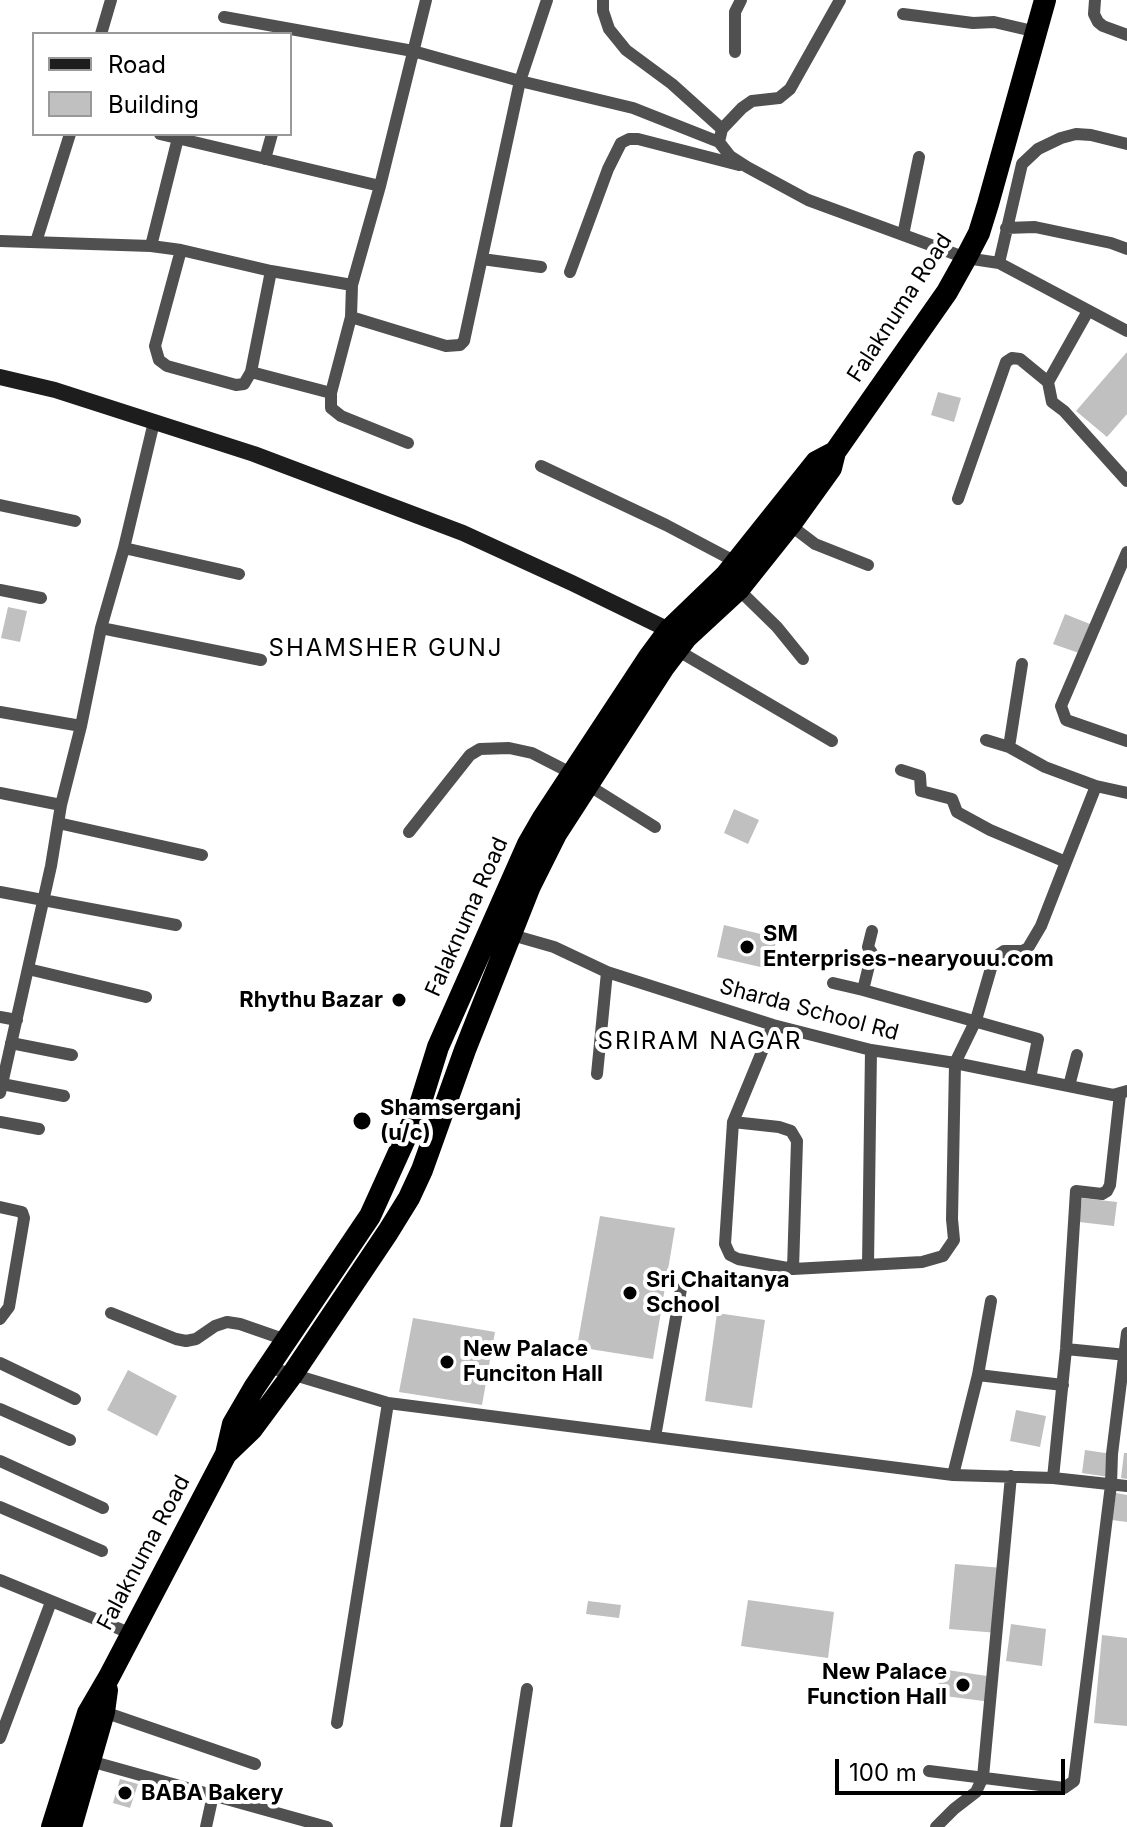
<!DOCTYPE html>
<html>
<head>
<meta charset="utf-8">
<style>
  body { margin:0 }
  #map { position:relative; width:1127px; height:1827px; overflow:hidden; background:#fff; font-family:Inter,sans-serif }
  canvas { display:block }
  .legend { position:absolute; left:32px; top:32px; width:260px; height:104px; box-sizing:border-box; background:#fff; border:2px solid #999; margin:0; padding:10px 14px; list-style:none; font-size:24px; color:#000 }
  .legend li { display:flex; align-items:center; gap:16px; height:40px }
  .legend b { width:40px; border:2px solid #999 }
  .scale { position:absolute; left:835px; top:1759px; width:230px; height:36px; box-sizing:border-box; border:4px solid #000; border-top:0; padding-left:10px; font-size:24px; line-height:28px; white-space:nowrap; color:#000; -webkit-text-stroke:6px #fff; paint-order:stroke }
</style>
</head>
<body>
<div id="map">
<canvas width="1127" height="1827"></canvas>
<ul class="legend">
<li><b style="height:10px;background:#1d1d1d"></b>Road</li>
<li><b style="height:22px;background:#c0c0c0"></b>Building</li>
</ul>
<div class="scale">100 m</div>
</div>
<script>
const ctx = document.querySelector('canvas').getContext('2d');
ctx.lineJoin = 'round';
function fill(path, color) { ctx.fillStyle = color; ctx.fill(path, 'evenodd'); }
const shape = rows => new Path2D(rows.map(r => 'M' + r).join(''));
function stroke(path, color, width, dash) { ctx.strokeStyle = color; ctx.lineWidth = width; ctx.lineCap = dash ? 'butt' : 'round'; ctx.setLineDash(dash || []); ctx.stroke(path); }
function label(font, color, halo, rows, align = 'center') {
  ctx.font = font + ' Inter,sans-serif'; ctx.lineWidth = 8; ctx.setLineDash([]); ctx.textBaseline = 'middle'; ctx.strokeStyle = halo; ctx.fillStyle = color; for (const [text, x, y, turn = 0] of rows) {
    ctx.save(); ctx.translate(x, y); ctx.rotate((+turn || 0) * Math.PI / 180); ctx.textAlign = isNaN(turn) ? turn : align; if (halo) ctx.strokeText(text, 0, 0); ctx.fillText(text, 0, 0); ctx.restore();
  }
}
fill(shape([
  [1127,352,1127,414,1107,437,1076,411],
  [938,392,961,398,954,422,931,415],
  [8,607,27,611,20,642,1,638],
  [1065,614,1090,624,1079,653,1053,644],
  [734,809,759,820,748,844,724,833],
  [724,925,777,938,769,969,717,957],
  [1082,1198,1117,1202,1114,1226,1079,1222],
  [600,1216,675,1228,653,1359,577,1347],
  [717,1313,765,1320,752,1408,705,1401],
  [413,1318,495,1332,482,1405,399,1392],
  [128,1370,177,1396,157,1436,107,1410],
  [1016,1410,1046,1416,1040,1447,1010,1441],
  [1085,1450,1112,1454,1109,1477,1082,1473],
  [1124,1453,1127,1453,1127,1479,1121,1478],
  [1116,1493,1127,1495,1127,1522,1112,1520],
  [955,1564,1003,1568,998,1633,949,1629],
  [748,1600,834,1612,828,1658,741,1646],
  [588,1601,621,1605,619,1618,586,1614],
  [1011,1624,1046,1629,1042,1666,1006,1661],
  [1102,1635,1127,1638,1127,1726,1094,1723],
  [941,1669,987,1676,991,1702,937,1695],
  [120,1779,138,1784,130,1808,113,1803]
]), '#c0c0c0');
stroke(shape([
  [603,0,603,11,609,29,626,50,672,84,722,129],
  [1095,0,1094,14,1098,22,1103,26,1127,35],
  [903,14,973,23,994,22,1037,32],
  [224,17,413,51,520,81,633,108,719,142,730,156,747,167,808,200,966,258,999,263,1127,331],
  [101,34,111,0],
  [735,52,735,12,741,0],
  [160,134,380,186],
  [719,142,722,129,742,108,752,101,779,98,790,89,840,0],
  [265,159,272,134],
  [1006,228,1035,227,1111,243,1127,249],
  [903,235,919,157],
  [0,241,151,246,181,250,271,271,352,285,380,186,426,0],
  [36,242,70,134],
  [151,246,179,134],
  [181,250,155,346,159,360,167,366,236,385,244,384,251,372,271,271],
  [482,259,541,267],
  [999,263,1022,164,1038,149,1061,138,1076,134,1091,135,1127,144],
  [570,272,608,169,621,143,629,139,638,139,739,165],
  [352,285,351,317,446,346,460,345,464,341,520,81,547,0],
  [1088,311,1048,382,1052,402,1064,411,1127,481],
  [351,317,331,393,331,408,341,416,408,443],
  [251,372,331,393],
  [541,466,666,525,736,562],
  [958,499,1006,362,1012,358,1020,359,1048,382],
  [0,505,75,521],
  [790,525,815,544,868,565],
  [124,548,239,574],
  [1127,552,1061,706,1066,720,1127,741],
  [736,587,777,627,803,659],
  [0,590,41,598],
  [101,628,261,660],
  [677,650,832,741],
  [0,712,81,726],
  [986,740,1009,747,1022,664],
  [1009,747,1045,767,1096,786,1127,793],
  [588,785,655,827],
  [0,793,61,805],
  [58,823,202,855],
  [409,832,470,755,480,749,509,748,532,753,573,774],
  [1066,862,1096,786],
  [0,892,176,925],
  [507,931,512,935,554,947,607,972,773,1025,871,1050,955,1063,1113,1095,1127,1091],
  [872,931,868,947,872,953,863,990,1038,1039,1030,1078],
  [28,969,146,997],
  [833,983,863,990],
  [0,1017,17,1020],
  [773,1025,733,1122,725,1244,730,1255,738,1259,793,1269,922,1262,943,1256,954,1240,952,1219,955,1063,976,1020,994,958,1004,951,1022,951,1028,948,1041,926,1066,862,990,830,957,812,952,799,921,791,920,776,901,770],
  [11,1043,72,1055],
  [597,1074,607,972],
  [2,1084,64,1096],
  [1069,1086,1077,1055],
  [0,1093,51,866,61,805,81,726,101,628,124,548,154,422],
  [0,1122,39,1129],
  [733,1122,779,1127,791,1131,797,1141,793,1269],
  [0,1207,22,1212,24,1218,9,1307,0,1319],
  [868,1265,871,1050],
  [111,1313,176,1339,186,1341,196,1339,215,1326,227,1322,240,1324,286,1340],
  [1066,1349,1127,1355],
  [0,1363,75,1399],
  [268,1367,388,1403,953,1475,1053,1478,1127,1486],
  [978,1375,1063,1385],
  [0,1409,70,1440],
  [655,1437,681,1289],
  [0,1461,103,1508],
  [953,1475,978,1375,991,1301],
  [1053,1478,1066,1349,1076,1191,1102,1194,1107,1191,1110,1185,1120,1094],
  [0,1507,102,1551],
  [0,1580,132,1634],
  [104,1712,255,1764],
  [337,1723,388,1403],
  [0,1738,51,1602],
  [90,1761,327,1827],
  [929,1771,1064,1788,1074,1781,1111,1485,1112,1454,1127,1333],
  [206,1827,213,1795],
  [506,1827,527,1689],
  [936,1827,954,1809,976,1792,983,1777,1011,1476]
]), '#505050', 12);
stroke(shape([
  [0,377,55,390,254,454,463,533,572,583,677,634]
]), '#1d1d1d', 16);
stroke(shape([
  [226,1454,252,1429,292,1375,388,1232,409,1198,422,1170,465,1050,530,886,556,834,664,667,686,638,739,589,790,525,831,468,835,452,947,292,966,258,979,233,988,204,1045,0],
  [52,1827,88,1713,109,1677,226,1454,233,1424,254,1388,370,1216,419,1108,438,1047,528,844,543,818,649,657,669,630,725,576,816,462,835,452],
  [71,1827,104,1712,107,1690]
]), '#000', 22);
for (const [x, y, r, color] of [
  [747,947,8,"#000"],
  [399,1000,8,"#000"],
  [362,1121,10,"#000"],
  [630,1293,8,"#000"],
  [447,1362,8,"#000"],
  [963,1685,8,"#000"],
  [125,1793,8,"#000"]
]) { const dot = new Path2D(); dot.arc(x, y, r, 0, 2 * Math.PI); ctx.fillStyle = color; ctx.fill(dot); stroke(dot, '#fff', 3); }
label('22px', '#000', '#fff', [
  ["Falaknuma Road",900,308,-57],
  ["Falaknuma Road",467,917,-66],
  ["Sharda School Rd",809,1010,15],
  ["Falaknuma Road",144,1553,-62]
]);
label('bold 22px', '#000', '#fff', [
  ["SM",763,934],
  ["Enterprises-nearyouu.com",763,959],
  ["Rhythu Bazar",383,1000,"right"],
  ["Shamserganj",380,1108],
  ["(u/c)",380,1133],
  ["Sri Chaitanya",646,1280],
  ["School",646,1305],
  ["New Palace",463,1349],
  ["Funciton Hall",463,1374],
  ["New Palace",947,1672,"right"],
  ["Function Hall",947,1697,"right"],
  ["BABA Bakery",141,1793]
], 'left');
ctx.letterSpacing = '2px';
label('24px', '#000', '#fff', [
  ["SHAMSHER GUNJ",386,649],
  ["SRIRAM NAGAR",700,1042]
]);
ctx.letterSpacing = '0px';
</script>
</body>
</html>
